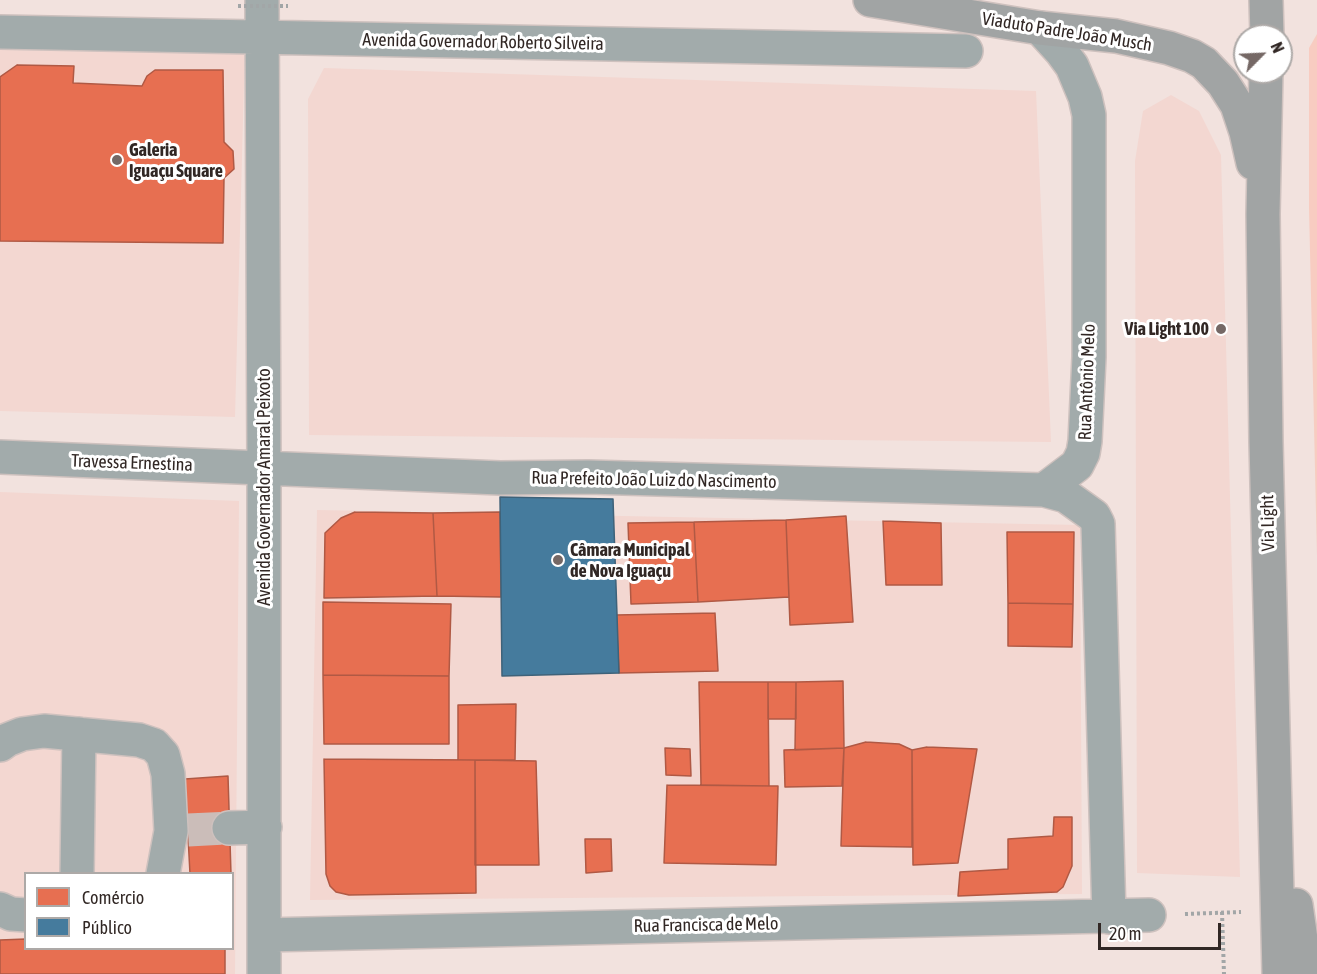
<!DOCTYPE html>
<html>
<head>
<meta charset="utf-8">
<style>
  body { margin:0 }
  #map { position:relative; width:1317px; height:974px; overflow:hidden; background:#f2e2de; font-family:"Asap Condensed",sans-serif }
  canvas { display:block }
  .legend { position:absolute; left:24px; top:872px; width:210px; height:78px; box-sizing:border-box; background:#fff; border:2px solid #ada9a7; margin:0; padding:8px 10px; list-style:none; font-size:18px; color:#312724 }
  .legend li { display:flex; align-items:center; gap:12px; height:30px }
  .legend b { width:30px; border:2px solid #ada9a7 }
  .north { position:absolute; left:1233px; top:24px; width:60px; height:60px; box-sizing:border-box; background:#fff; border:2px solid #ada9a7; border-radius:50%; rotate:66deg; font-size:16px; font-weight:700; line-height:24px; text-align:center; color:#312724 }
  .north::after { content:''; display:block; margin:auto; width:21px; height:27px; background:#756865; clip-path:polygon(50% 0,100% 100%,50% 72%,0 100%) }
  .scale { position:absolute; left:1098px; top:923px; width:123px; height:27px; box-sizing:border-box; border:3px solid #312724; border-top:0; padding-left:8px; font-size:18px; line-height:21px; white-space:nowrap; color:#312724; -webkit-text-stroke:4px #fff; paint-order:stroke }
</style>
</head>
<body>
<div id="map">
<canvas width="1317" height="974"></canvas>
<ul class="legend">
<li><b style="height:16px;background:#e76f51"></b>Comércio</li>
<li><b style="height:16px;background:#457b9d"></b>Público</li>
</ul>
<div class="north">N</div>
<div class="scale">20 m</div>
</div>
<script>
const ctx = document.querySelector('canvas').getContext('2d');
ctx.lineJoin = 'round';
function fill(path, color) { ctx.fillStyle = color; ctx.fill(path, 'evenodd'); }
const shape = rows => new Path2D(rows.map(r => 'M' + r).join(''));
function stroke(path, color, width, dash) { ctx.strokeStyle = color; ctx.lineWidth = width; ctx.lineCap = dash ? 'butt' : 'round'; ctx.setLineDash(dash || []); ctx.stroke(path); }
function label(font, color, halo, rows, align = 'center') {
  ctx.font = font + ' "Asap Condensed",sans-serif'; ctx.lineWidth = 6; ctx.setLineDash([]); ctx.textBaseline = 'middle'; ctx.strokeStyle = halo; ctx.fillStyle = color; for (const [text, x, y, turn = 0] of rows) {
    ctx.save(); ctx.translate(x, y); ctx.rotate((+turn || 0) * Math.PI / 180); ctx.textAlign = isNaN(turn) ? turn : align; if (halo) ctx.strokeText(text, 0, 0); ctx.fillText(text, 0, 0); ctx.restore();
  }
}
fill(shape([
  [245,45,235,417,0,411,0,46],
  [324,68,1036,91,1051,442,309,435,308,99],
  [1171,95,1199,111,1221,155,1240,877,1137,873,1135,161,1143,111],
  [0,492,239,501,235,974,0,974],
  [26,874,232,874,232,948,26,948],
  [317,510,1080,525,1082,894,310,900]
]), '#f3d7d1');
fill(shape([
  [1317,34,1317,556,1309,208,1309,48]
]), '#f8ccc1');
const shops = shape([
  [17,65,74,66,73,83,142,86,147,76,155,70,223,70,224,142,233,151,234,169,224,178,223,243,0,241,0,77,17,65],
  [355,512,433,513,437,596,324,598,325,533,341,518,355,512],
  [500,512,501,597,437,596,433,513,500,512],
  [846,516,853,622,790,625,786,520,846,516],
  [786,520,789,597,698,602,694,522,786,520],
  [883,521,941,523,942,585,886,585,883,521],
  [694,522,698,602,631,604,628,523,694,522],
  [1007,532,1074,532,1073,604,1008,603,1007,532],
  [323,602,451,604,449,676,323,675,323,602],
  [1008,603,1073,604,1072,647,1008,646,1008,603],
  [715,613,718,671,619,673,616,615,715,613],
  [323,675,449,676,449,744,324,744,323,675],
  [843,681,844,748,795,750,796,682,843,681],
  [699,682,768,682,769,786,701,785,699,682],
  [768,682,796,682,796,719,768,719,768,682],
  [516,704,515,760,458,760,458,705,516,704],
  [866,742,899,744,912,750,912,847,841,846,844,748,866,742],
  [927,747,977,749,958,863,913,865,912,750,927,747],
  [665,748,690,749,691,776,666,775,665,748],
  [844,748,842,786,785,787,784,750,844,748],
  [324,759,475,760,476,893,349,895,336,892,330,886,326,874,324,759],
  [475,760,536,761,539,865,475,865,475,760],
  [228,776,231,874,190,874,185,779,228,776],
  [667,785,778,786,776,865,664,863,667,785],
  [1054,817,1072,817,1072,866,1063,887,1057,892,958,896,960,872,1008,869,1008,839,1053,836,1054,817],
  [585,839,611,839,612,871,586,873,585,839],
  [26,939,26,948,225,948,225,974,0,974,0,940,26,939]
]);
fill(shops, '#e76f51');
stroke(shops, '#b05944', 1.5);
const public = shape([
  [500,497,613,499,619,673,502,676,500,497]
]);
fill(public, '#457b9d');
stroke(public, '#3f6279', 1.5);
stroke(shape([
  [188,830,229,828]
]), '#cbbdb9', 33, [33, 16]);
const minor = shape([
  [262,0,264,468,264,974],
  [1040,28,1061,51,1072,66,1085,97,1089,115,1089,357,1085,441,1083,453,1077,465,1044,490],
  [0,32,966,51],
  [0,457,500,478,588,477,1044,490,1066,496,1094,516,1098,524,1109,917],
  [0,745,7,740,22,734,44,731,139,740,154,745,163,755,168,774,171,831,163,874],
  [229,828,265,827],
  [77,874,79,734],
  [0,909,11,914,26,915],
  [264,935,1149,915]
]);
const major = shape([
  [870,0,1040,28,1116,36,1169,48,1192,56,1204,63,1223,83,1237,105,1246,132,1253,163],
  [1266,0,1267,36],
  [1266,72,1263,214,1266,442,1279,974],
  [1296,905,1306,974]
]);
stroke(minor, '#cec1be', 36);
stroke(major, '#cec1be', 36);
stroke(shape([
  [1222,912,1224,974],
  [1185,914,1241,912]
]), '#a2a6a7', 4, [3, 3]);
stroke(minor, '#a2abab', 33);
stroke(major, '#a1a4a4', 33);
stroke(shape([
  [238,6,288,6]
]), '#a2a6a7', 4, [3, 3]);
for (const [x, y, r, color] of [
  [117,160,6,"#756865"],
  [1221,329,6,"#756865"],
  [558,560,6,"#756865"]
]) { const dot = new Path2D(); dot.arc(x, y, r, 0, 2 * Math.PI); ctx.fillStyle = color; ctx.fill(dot); stroke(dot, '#fff', 2); }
label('18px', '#312724', '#fff', [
  ["Viaduto Padre João Musch",1067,32,9],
  ["Avenida Governador Roberto Silveira",483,42,1],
  ["Rua Antônio Melo",1087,382,-88],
  ["Travessa Ernestina",132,463,2],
  ["Rua Prefeito João Luiz do Nascimento",654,480,1],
  ["Avenida Governador Amaral Peixoto",264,487,-90],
  ["Via Light",1268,523,-91],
  ["Rua Francisca de Melo",706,925,-1]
]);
label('bold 18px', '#312724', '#fff', [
  ["Galeria",129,150],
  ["Iguaçu Square",129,171],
  ["Via Light 100",1209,329,"right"],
  ["Câmara Municipal",570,550],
  ["de Nova Iguaçu",570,571]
], 'left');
</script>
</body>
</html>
